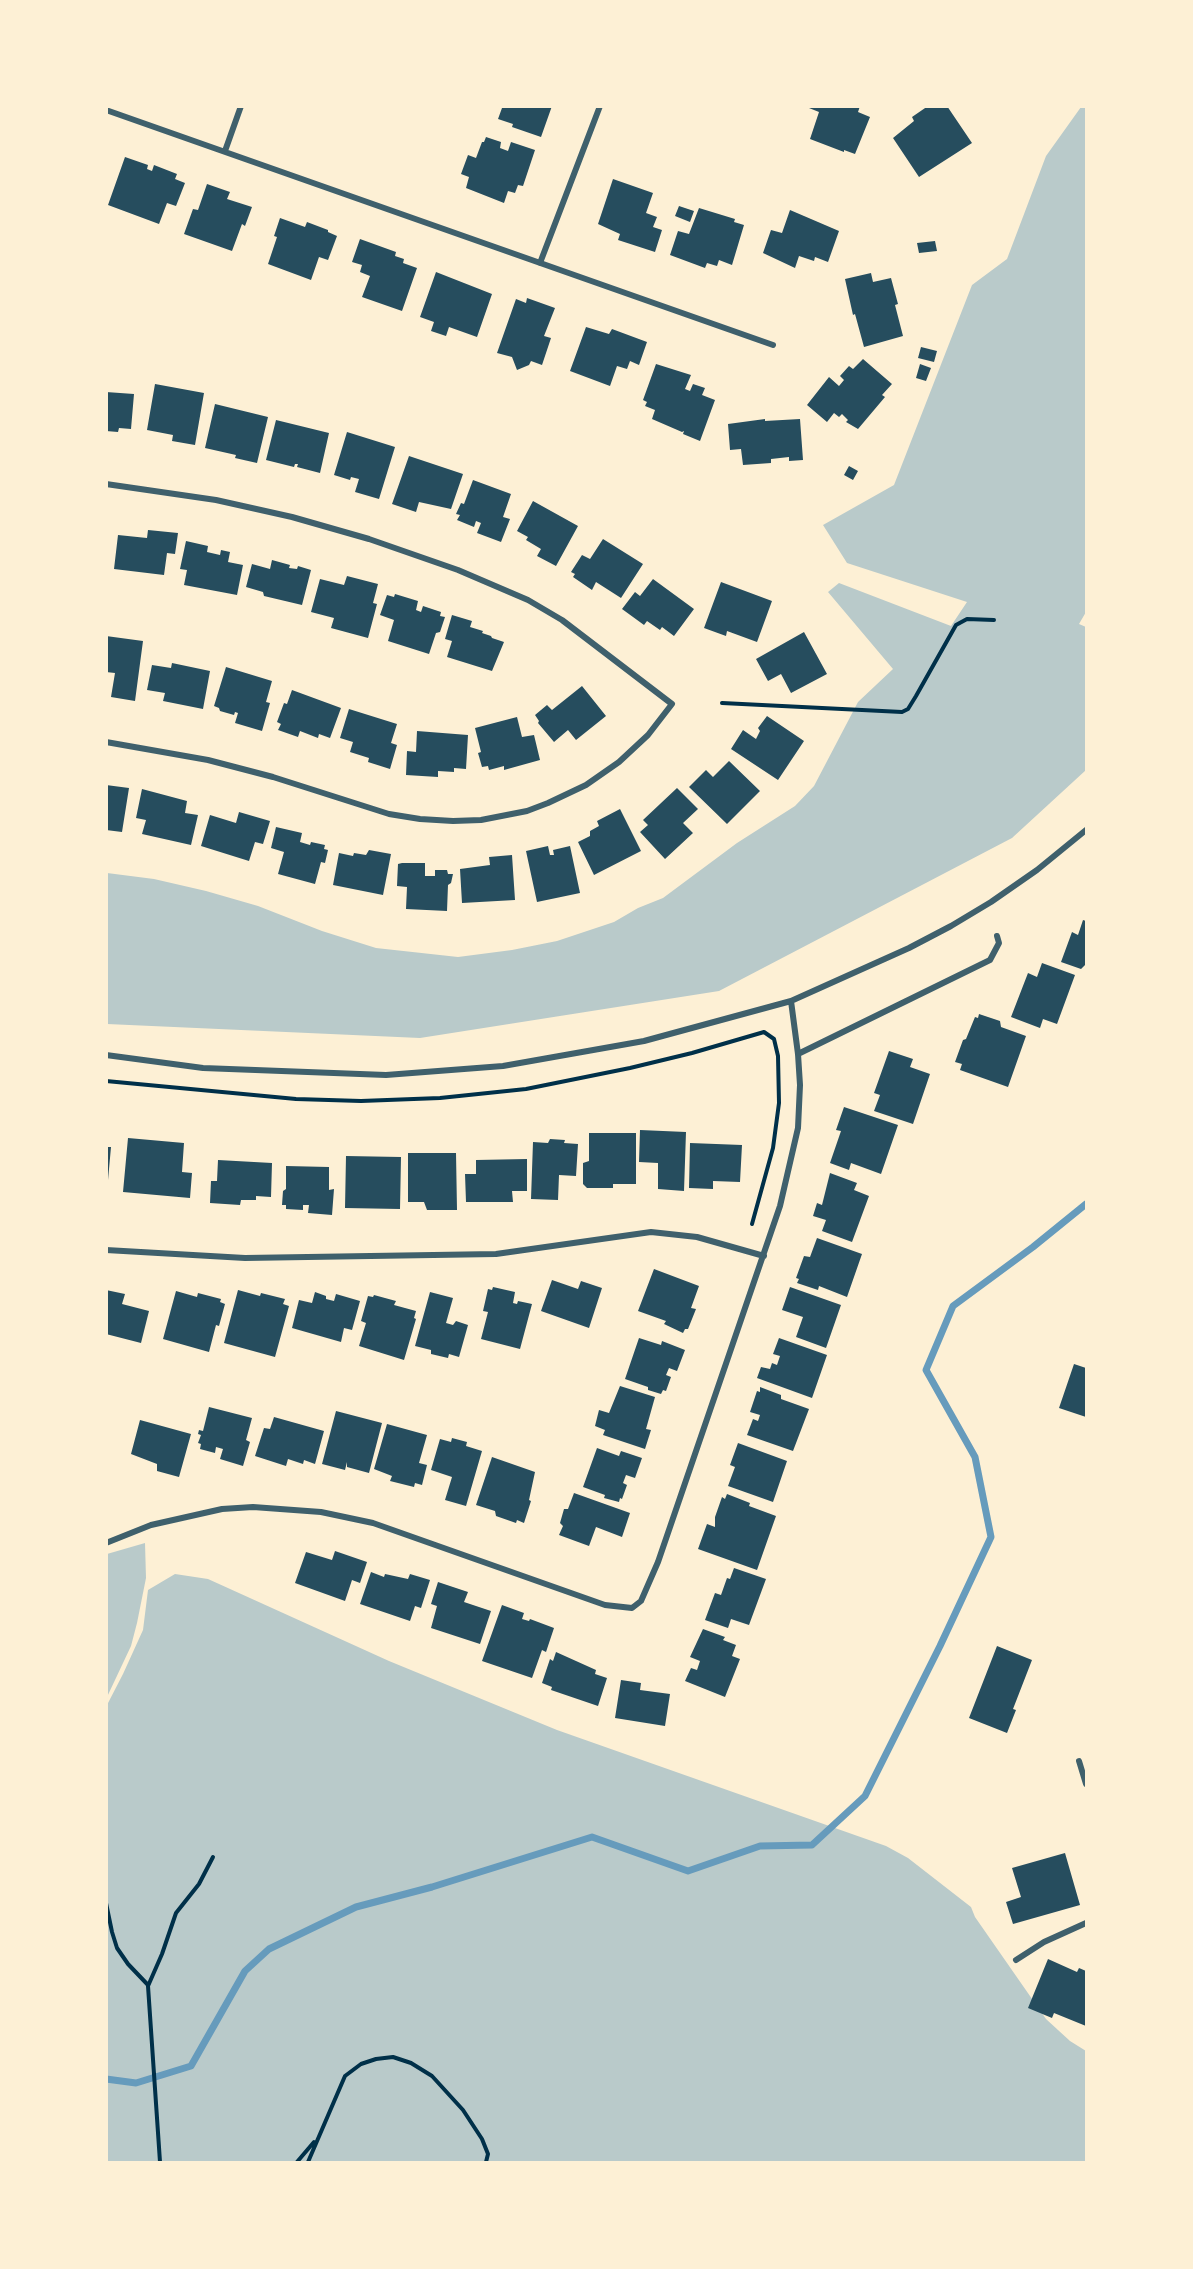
<!DOCTYPE html>
<html>
<head>
<meta charset="utf-8">
<style>
  body { margin:0 }
  #map { position:relative; width:1193px; height:2269px; overflow:hidden; background:#fdf0d5; font-family:"Titillium Web",sans-serif }
  canvas { display:block }
  .frame { position:absolute; inset:0; border:108px solid #fdf0d5; pointer-events:none }
</style>
</head>
<body>
<div id="map">
<canvas width="1193" height="2269"></canvas>
<div class="frame"></div>
</div>
<script>
const ctx = document.querySelector('canvas').getContext('2d');
ctx.lineJoin = 'round';
function fill(path, color) { ctx.fillStyle = color; ctx.fill(path, 'evenodd'); }
const shape = rows => new Path2D(rows.map(r => 'M' + r).join(''));
function stroke(path, color, width, dash) { ctx.strokeStyle = color; ctx.lineWidth = width; ctx.lineCap = dash ? 'butt' : 'round'; ctx.setLineDash(dash || []); ctx.stroke(path); }
fill(shape([
  [1081,107,1086,107,1086,612,1079,624,1086,627,1086,770,1012,838,719,991,420,1038,107,1024,107,873,154,879,206,891,258,906,322,931,376,948,458,957,512,950,557,941,614,922,638,908,663,898,737,843,795,806,814,786,858,702,893,669,828,592,839,583,951,626,967,602,847,563,823,525,894,485,972,285,1007,259,1046,156],
  [145,1543,146,1578,137,1623,131,1646,107,1697,107,1554],
  [175,1574,208,1579,389,1661,557,1730,886,1846,908,1858,971,1907,975,1917,1046,2019,1070,2041,1086,2051,1086,2162,107,2162,107,1705,123,1674,143,1630,148,1590]
]), '#b9caca');
stroke(shape([
  [106,2079,136,2083,191,2066,245,1971,269,1949,356,1907,432,1887,592,1837,688,1871,760,1846,812,1845,865,1796,940,1646,991,1537,975,1457,926,1370,953,1306,1033,1247,1086,1204]
]), '#669bbc', 7);
fill(shape([
  [497,106,552,106,541,137,512,127,513,124,498,119,502,108],
  [804,106,860,106,858,112,870,117,855,154,844,150,844,152,810,139,819,112],
  [928,106,947,106,972,143,919,177,893,138,914,121,912,117],
  [486,137,501,142,500,148,508,151,511,142,535,150,523,186,518,185,515,193,508,191,504,203,466,188,469,177,461,174,468,155,476,158,482,142,484,142],
  [125,157,148,165,147,169,152,171,154,165,177,174,175,179,185,183,176,206,167,203,159,224,108,205],
  [613,179,653,193,646,213,657,217,653,227,662,230,655,252,618,240,620,234,598,224],
  [207,184,230,192,227,199,252,207,245,226,242,224,232,251,184,234,193,209,198,210],
  [679,206,694,211,690,222,675,216],
  [699,208,735,219,734,222,744,225,732,265,719,260,717,266,707,263,705,268,670,255,678,231,689,234],
  [790,210,839,231,828,262,815,257,814,261,799,256,795,268,763,253,771,230,782,233],
  [280,218,305,227,307,222,328,230,328,232,337,236,328,260,319,257,311,280,268,264,277,237,274,236],
  [360,239,396,252,395,256,404,259,403,263,417,268,402,311,362,297,370,276,360,272,362,265,352,262],
  [935,241,937,251,919,253,917,243],
  [436,272,492,294,477,337,449,327,446,336,431,331,434,322,420,317],
  [871,273,873,282,891,278,898,304,895,305,903,336,864,347,855,314,853,315,845,279],
  [527,298,555,308,544,336,551,338,542,365,531,361,529,365,517,370,512,357,497,353,516,299,526,303],
  [586,327,609,334,612,329,647,342,639,365,630,361,627,369,617,366,610,386,570,371],
  [921,347,937,351,934,362,918,358],
  [863,359,892,384,882,395,885,397,858,429,846,422,848,420,842,414,839,417,834,413,827,422,807,405,829,377,839,386,844,380,840,376,849,366,853,369],
  [656,364,691,375,685,389,690,391,693,384,705,388,702,395,715,400,700,441,683,434,684,431,682,432,652,419,655,410,645,406,647,402,643,400],
  [920,364,931,368,926,381,916,378],
  [155,384,204,393,195,445,172,441,173,435,147,430],
  [106,392,134,394,131,429,119,428,118,432,106,431],
  [215,404,268,417,257,463,235,458,236,455,205,448],
  [765,419,765,421,800,419,803,460,789,461,789,457,771,459,771,463,743,465,741,449,730,450,728,424],
  [276,420,329,433,320,473,297,467,298,464,295,464,294,467,266,460],
  [347,432,395,447,379,499,355,492,359,479,351,477,350,480,334,475],
  [409,456,463,474,451,509,419,502,416,512,392,504],
  [849,466,858,471,853,480,844,475],
  [473,480,511,494,503,517,510,519,501,542,477,533,481,523,476,521,474,527,457,520,460,515,456,514,461,503,464,504],
  [533,501,578,526,556,566,537,556,541,549,526,540,528,537,517,531],
  [148,530,178,533,175,554,167,553,164,575,114,569,118,535,147,538],
  [603,539,643,564,621,598,596,582,592,590,573,577,575,574,571,572,582,555,590,559],
  [186,541,208,546,207,552,220,555,221,550,230,552,228,562,243,565,237,595,184,585,187,570,180,569],
  [272,560,290,565,289,568,297,569,298,566,311,570,302,605,264,596,263,592,246,587,252,564,270,569],
  [347,576,378,584,373,603,377,604,368,638,331,628,334,618,311,612,320,579,344,585],
  [653,579,694,609,674,636,662,627,660,630,647,621,644,625,622,609,635,592,640,596],
  [721,582,772,601,757,642,727,631,726,636,704,628],
  [395,594,418,601,416,610,421,612,423,606,441,612,440,616,445,617,440,632,436,633,429,654,388,641,394,620,380,615,387,595,394,597],
  [452,615,472,621,470,627,483,631,482,633,491,636,492,638,504,642,492,671,447,657,452,641,445,639],
  [804,632,827,674,791,693,781,674,768,681,756,659],
  [106,636,143,641,135,701,111,697,115,673,106,672],
  [172,663,210,671,203,709,163,701,165,693,147,690,152,665,171,668],
  [226,667,272,681,266,702,270,703,262,731,235,723,238,713,235,712,234,715,220,711,219,708,214,706],
  [582,686,606,716,576,740,568,730,554,742,538,723,539,721,535,715,547,705,552,710],
  [292,690,341,708,330,738,319,734,318,738,300,731,298,737,278,730,281,724,277,722,284,703,287,704],
  [349,709,397,724,391,743,397,745,390,769,368,762,369,758,350,752,353,742,340,738],
  [767,716,804,741,778,780,731,749,743,730,756,739,760,731,758,728],
  [517,717,522,737,534,735,540,760,504,770,504,766,489,770,488,766,482,767,478,753,481,752,475,728],
  [417,731,468,735,466,769,454,768,454,772,438,771,438,777,406,775,407,751,416,752],
  [729,761,760,791,727,824,689,787,706,770,713,777],
  [106,785,129,788,122,832,106,830],
  [677,788,698,809,683,823,693,833,665,859,640,832,648,825,643,820],
  [142,789,187,801,185,813,198,815,191,845,142,834,146,820,136,818],
  [620,809,641,851,594,875,578,842,590,836,590,831,599,826,597,821],
  [239,812,270,821,263,844,255,842,249,861,201,846,210,815,236,823],
  [276,827,302,833,300,842,310,845,311,842,325,845,324,849,328,850,325,863,321,862,315,884,278,874,284,852,271,848],
  [548,846,550,855,554,855,553,850,570,846,580,893,537,902,526,851],
  [369,850,391,854,383,895,333,885,339,853,353,856,354,853,366,855],
  [512,855,515,900,462,903,460,869,490,865,489,857],
  [402,863,425,863,425,876,435,876,435,870,447,870,448,874,453,874,451,883,448,885,447,911,406,909,407,887,397,886,398,864],
  [1083,920,1086,921,1086,964,1081,969,1061,962,1072,932,1078,935],
  [1042,963,1075,975,1057,1024,1043,1019,1040,1028,1011,1017,1028,973,1037,977],
  [979,1014,1000,1021,1001,1027,1026,1036,1008,1087,960,1070,962,1064,955,1062,963,1040,966,1039,975,1017,978,1018],
  [889,1051,913,1059,910,1067,930,1074,913,1124,874,1111,880,1095,874,1093],
  [844,1107,898,1125,881,1174,851,1163,849,1170,830,1163,841,1131,836,1130],
  [640,1130,686,1132,684,1191,658,1189,658,1163,639,1162],
  [589,1133,636,1133,636,1184,613,1184,613,1188,587,1188,583,1184,583,1163,589,1161],
  [128,1138,184,1143,182,1172,192,1173,190,1198,123,1192],
  [550,1139,565,1140,564,1143,578,1144,576,1176,559,1175,558,1200,531,1199,533,1142,548,1143],
  [690,1143,742,1145,740,1182,713,1181,713,1189,689,1188],
  [106,1147,111,1147,108,1180,106,1180],
  [408,1153,456,1153,457,1210,427,1210,424,1202,408,1202],
  [346,1156,401,1157,400,1209,345,1208],
  [527,1159,527,1191,512,1191,513,1202,466,1202,465,1174,476,1174,476,1160],
  [218,1160,272,1163,271,1197,256,1196,256,1200,241,1200,240,1205,210,1203,211,1181,217,1181],
  [286,1166,329,1167,329,1190,334,1189,332,1215,308,1213,309,1205,303,1205,303,1210,286,1209,286,1205,282,1205,283,1191,286,1189],
  [830,1173,857,1183,854,1190,869,1196,852,1242,822,1231,826,1220,813,1216,817,1203,822,1205],
  [817,1238,862,1254,847,1297,819,1286,818,1290,797,1283,799,1279,796,1278,804,1256,810,1257],
  [654,1269,699,1286,691,1308,696,1309,688,1329,685,1329,683,1333,664,1324,666,1321,638,1311],
  [552,1280,578,1289,581,1281,602,1288,589,1328,541,1311],
  [493,1287,515,1292,513,1303,517,1304,518,1301,532,1304,520,1349,481,1339,488,1312,483,1311,488,1289,492,1290],
  [790,1287,841,1305,826,1348,796,1337,803,1317,782,1310],
  [106,1290,125,1294,122,1304,149,1311,141,1343,106,1334],
  [238,1290,260,1296,261,1293,285,1299,283,1304,289,1306,275,1357,224,1343],
  [176,1291,197,1297,198,1293,221,1299,220,1302,225,1304,219,1326,216,1325,209,1352,163,1339],
  [315,1292,326,1296,326,1299,334,1301,336,1294,360,1301,352,1330,344,1328,341,1342,292,1328,299,1300,312,1303],
  [430,1292,453,1298,446,1323,453,1325,456,1321,468,1325,459,1357,449,1354,448,1358,431,1354,431,1350,415,1346],
  [374,1295,396,1301,394,1305,416,1311,414,1318,416,1319,404,1360,359,1346,366,1323,361,1321,368,1296,373,1297],
  [639,1338,661,1345,662,1341,685,1350,677,1371,669,1368,666,1375,671,1377,666,1391,663,1390,661,1394,648,1390,648,1387,625,1379],
  [779,1338,827,1355,812,1398,757,1378,761,1367,770,1369,772,1363,777,1365,780,1356,773,1354],
  [1074,1364,1086,1368,1086,1417,1059,1408],
  [620,1386,655,1397,646,1429,651,1430,645,1449,603,1435,605,1430,595,1426,599,1410,609,1413],
  [760,1387,781,1395,781,1399,809,1409,793,1451,747,1435,753,1419,758,1421,760,1415,750,1412,757,1391,760,1392],
  [209,1407,252,1418,246,1440,250,1442,243,1466,220,1459,223,1449,216,1447,215,1453,200,1449,201,1444,198,1443,201,1435,198,1434,199,1430,203,1431],
  [336,1411,382,1423,369,1473,347,1467,347,1462,345,1470,322,1464],
  [274,1417,324,1431,315,1464,304,1460,303,1464,288,1459,286,1466,255,1456,264,1428,270,1429],
  [140,1420,191,1434,179,1477,157,1471,157,1464,131,1454],
  [387,1424,427,1435,419,1463,427,1465,422,1485,415,1483,414,1487,390,1481,392,1476,374,1469],
  [452,1438,467,1442,466,1446,482,1451,466,1506,445,1500,452,1477,431,1470,440,1439,451,1442],
  [738,1443,787,1461,773,1502,728,1486,735,1467,730,1465],
  [597,1448,619,1456,621,1451,642,1458,635,1478,626,1475,623,1483,627,1485,622,1499,620,1498,619,1502,604,1498,605,1495,583,1487],
  [492,1457,535,1472,529,1500,531,1501,524,1523,517,1520,516,1523,496,1516,495,1511,476,1505],
  [574,1493,630,1513,622,1537,596,1527,589,1546,559,1535,563,1526,560,1523,564,1509,568,1509],
  [727,1494,750,1503,749,1506,776,1516,757,1570,698,1549,707,1524,715,1527,715,1517,722,1497,725,1499],
  [335,1551,367,1562,360,1583,352,1580,345,1601,295,1583,306,1552,332,1560],
  [734,1568,766,1579,749,1625,731,1619,728,1628,705,1620,715,1593,721,1595,727,1578,730,1579],
  [371,1572,384,1577,385,1574,408,1579,410,1574,430,1580,421,1608,415,1606,410,1621,360,1604],
  [438,1582,468,1592,464,1602,491,1611,480,1644,431,1628,437,1606,431,1604],
  [502,1605,524,1613,522,1619,529,1621,530,1619,554,1628,546,1652,542,1650,532,1678,482,1661],
  [703,1629,725,1637,723,1640,736,1645,732,1656,740,1659,725,1697,685,1681,691,1668,697,1670,700,1661,690,1657],
  [997,1646,1032,1660,1013,1709,1016,1710,1007,1733,969,1718],
  [556,1652,596,1670,595,1674,607,1678,598,1706,551,1690,552,1687,542,1683,550,1659,553,1661],
  [621,1680,641,1683,640,1690,670,1694,665,1726,615,1718],
  [1065,1853,1080,1905,1013,1924,1006,1902,1021,1897,1012,1868],
  [1048,1959,1077,1972,1079,1968,1086,1971,1086,2026,1054,2013,1052,2018,1028,2008]
]), '#264d5e');
stroke(shape([
  [722,703,902,712,908,709,916,696,956,625,967,619,994,620],
  [106,1081,296,1099,361,1101,440,1098,526,1089,630,1068,692,1053,764,1032,774,1039,778,1056,779,1103,773,1148,752,1224],
  [106,1903,112,1932,117,1948,128,1964,148,1985],
  [160,2162,148,1986,162,1954,176,1913,199,1884,213,1857],
  [297,2162,314,2142],
  [308,2162,345,2076,361,2064,376,2059,393,2057,411,2063,432,2076,463,2110,482,2139,488,2154,486,2162]
]), '#003049', 4);
stroke(shape([
  [106,110,773,345],
  [225,151,241,106],
  [540,263,600,106],
  [106,484,216,500,292,517,369,539,458,570,528,600,562,620,672,704,648,735,619,762,586,785,548,803,527,811,481,820,453,821,420,819,389,814,273,777,208,760,106,742],
  [798,1054,990,960,999,943,997,936],
  [106,1055,203,1068,386,1075,503,1066,644,1041,791,1001,909,948,951,926,991,902,1037,870,1086,830],
  [106,1250,245,1258,496,1254,651,1232,697,1237,764,1256],
  [106,1543,151,1525,222,1509,253,1507,321,1512,373,1523,605,1605,632,1608,641,1601,658,1562,780,1206,798,1128,800,1085,798,1054,791,1001],
  [1079,1761,1086,1784],
  [1016,1960,1044,1942,1086,1923]
]), '#3f606c', 6);
</script>
</body>
</html>
